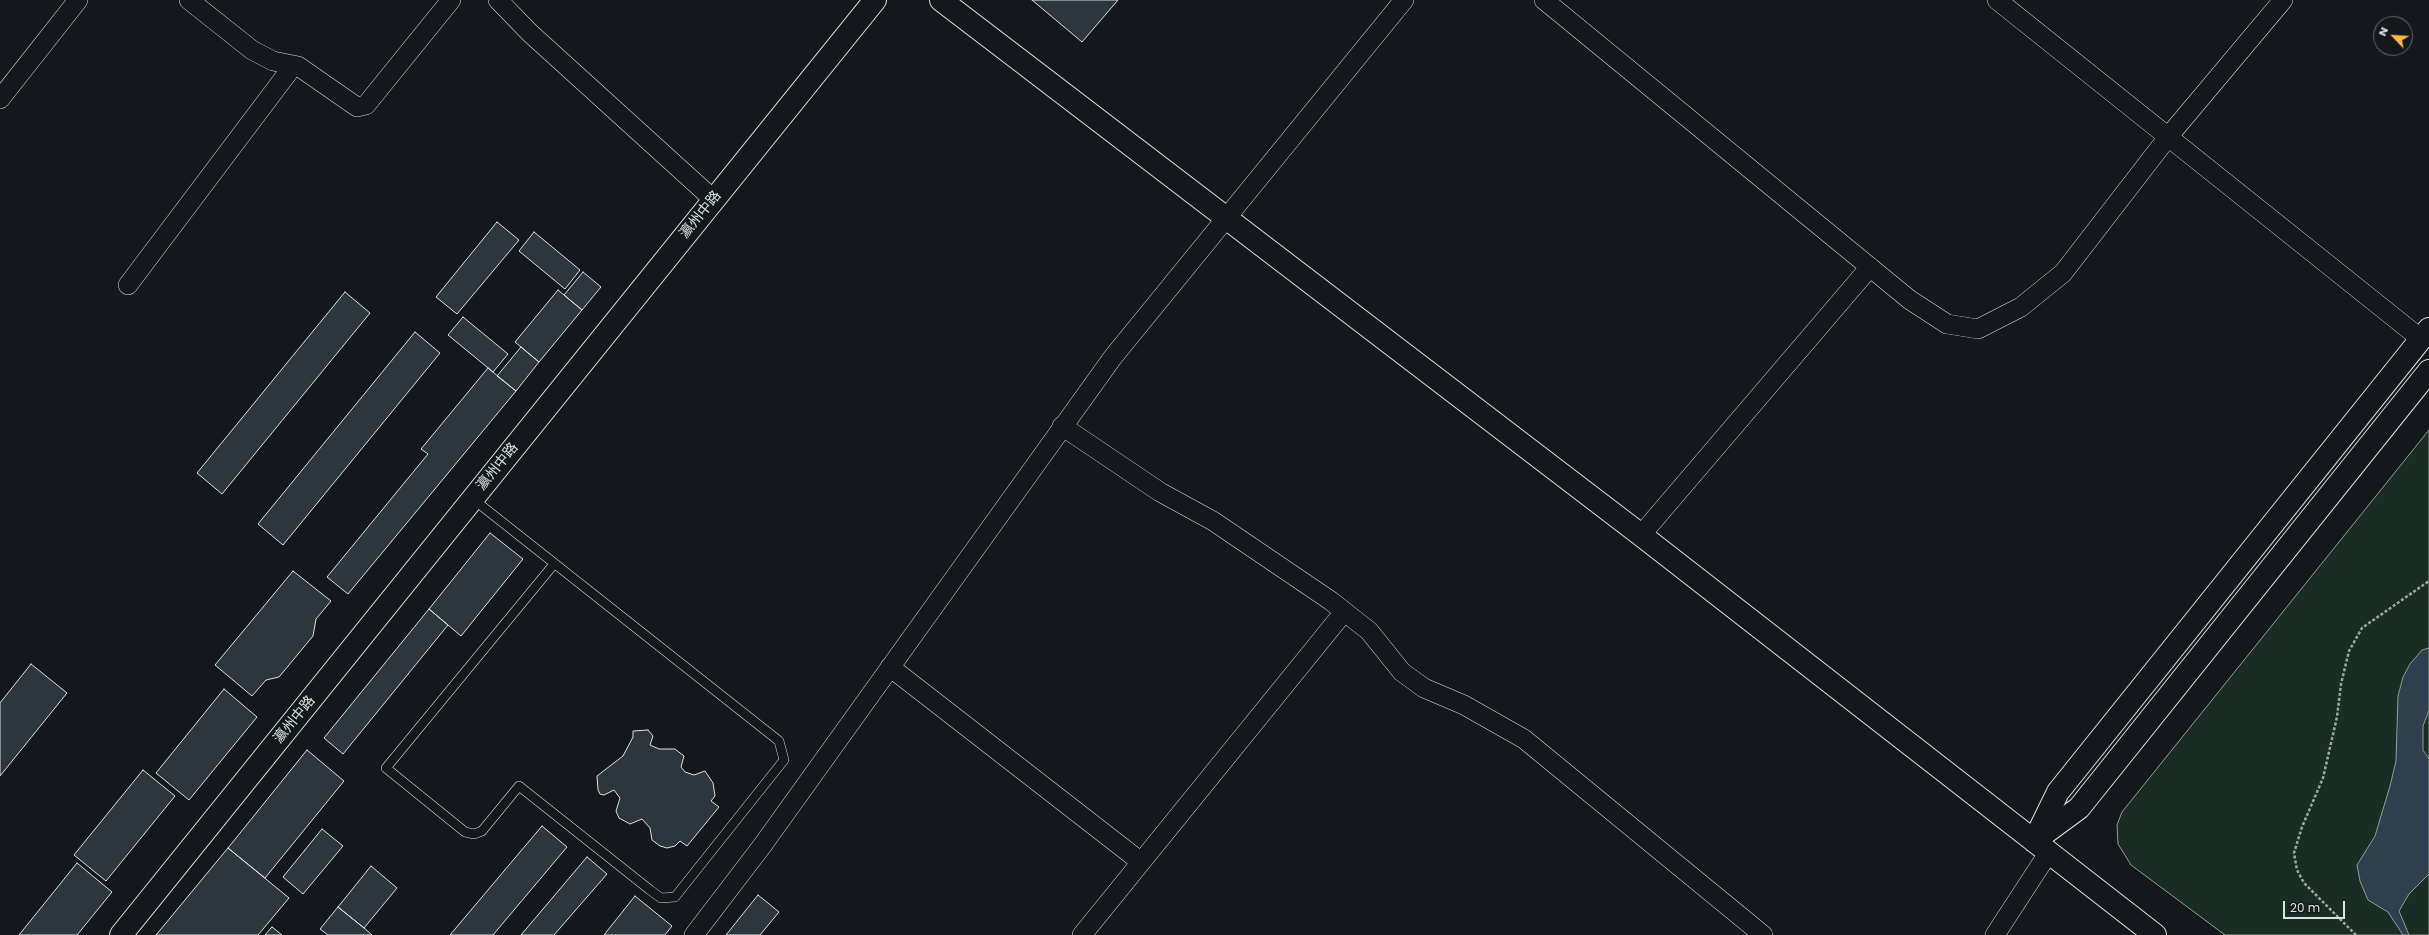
<!DOCTYPE html>
<html>
<head>
<meta charset="utf-8">
<style>
  body { margin:0 }
  #map { position:relative; width:2429px; height:935px; overflow:hidden; background:#14181c; font-family:Poppins,sans-serif }
  canvas { display:block }
  .north { position:absolute; left:2373px; top:16px; width:40px; height:40px; box-sizing:border-box; background:#14181c; border:1px solid #626a69; border-radius:50%; rotate:295deg; font-size:11px; font-weight:700; line-height:16px; text-align:center; color:#d8e6dc }
  .north::after { content:''; display:block; margin:auto; width:14px; height:18px; background:#ffb74d; clip-path:polygon(50% 0,100% 100%,50% 72%,0 100%) }
  .scale { position:absolute; left:2283px; top:901px; width:62px; height:18px; box-sizing:border-box; border:2px solid #d8e6dc; border-top:0; padding-left:5px; font-size:12px; line-height:14px; white-space:nowrap; color:#d8e6dc; -webkit-text-stroke:3px #14181c; paint-order:stroke }
</style>
</head>
<body>
<div id="map">
<canvas width="2429" height="935"></canvas>
<div class="north">N</div>
<div class="scale">20 m</div>
</div>
<script>
const ctx = document.querySelector('canvas').getContext('2d');
ctx.lineJoin = 'round';
function fill(path, color) { ctx.fillStyle = color; ctx.fill(path, 'evenodd'); }
const shape = rows => new Path2D(rows.map(r => 'M' + r).join(''));
function stroke(path, color, width, dash) { ctx.strokeStyle = color; ctx.lineWidth = width; ctx.lineCap = dash ? 'butt' : 'round'; ctx.setLineDash(dash || []); ctx.stroke(path); }
function label(font, color, halo, rows, align = 'center') {
  ctx.font = font + ' Poppins,"Noto Sans SC",sans-serif'; ctx.lineWidth = 3; ctx.setLineDash([]); ctx.textBaseline = 'middle'; ctx.strokeStyle = halo; ctx.fillStyle = color; for (const [text, x, y, turn = 0] of rows) {
    ctx.save(); ctx.translate(x, y); ctx.rotate((+turn || 0) * Math.PI / 180); ctx.textAlign = isNaN(turn) ? turn : align; if (halo) ctx.strokeText(text, 0, 0); ctx.fillText(text, 0, 0); ctx.restore();
  }
}
const green = shape([
  [2429,430,2429,935,2225,935,2131,865,2118,844,2117,825,2122,812,2429,430]
]);
fill(green, '#1a2d24');
stroke(green, '#939e99', 1);
const water = shape([
  [2429,648,2429,710,2423,726,2423,750,2429,759,2429,874,2409,894,2399,911,2409,935,2403,935,2388,912,2368,900,2360,881,2357,865,2375,836,2390,786,2396,761,2398,696,2403,677,2410,664,2422,650,2429,648]
]);
fill(water, '#2f3f4d');
stroke(water, '#939e99', 1);
const building = shape([
  [1032,0,1118,0,1082,42,1032,0],
  [497,222,519,240,457,314,436,297,497,222],
  [534,232,580,270,565,289,519,251,534,232],
  [583,272,601,287,582,310,564,295,583,272],
  [558,290,582,310,539,362,515,342,558,290],
  [345,292,370,313,222,494,197,473,345,292],
  [463,317,508,354,493,372,448,335,463,317],
  [415,332,440,353,283,545,258,524,415,332],
  [521,347,539,362,516,391,497,376,521,347],
  [488,368,516,391,348,594,327,577,428,454,421,449,488,368],
  [490,533,523,559,461,636,429,609,490,533],
  [293,571,331,601,316,619,313,636,279,677,266,680,252,696,215,665,293,571],
  [429,609,448,625,343,754,324,738,429,609],
  [31,664,67,693,0,776,0,703,31,664],
  [224,689,257,717,189,800,156,773,224,689],
  [648,730,653,736,650,745,659,749,675,749,684,756,681,767,685,772,694,775,705,771,713,783,715,796,711,801,719,807,687,846,680,841,675,846,667,848,660,846,652,840,650,828,642,819,630,824,619,818,616,811,620,798,614,790,604,795,600,794,598,790,597,776,623,756,633,737,633,731,648,730],
  [307,750,344,781,265,878,228,848,307,750],
  [143,770,175,796,106,881,74,855,143,770],
  [542,826,567,847,493,935,450,935,542,826],
  [322,829,343,846,303,894,283,877,322,829],
  [228,848,289,898,258,935,156,935,228,848],
  [587,857,607,874,554,935,521,935,587,857],
  [77,863,112,892,77,935,19,935,77,863],
  [371,866,397,888,364,928,338,907,371,866],
  [758,895,779,912,760,935,726,935,758,895],
  [635,896,672,926,665,935,604,935,635,896],
  [338,907,364,928,372,935,328,935,320,929,338,907],
  [272,927,282,935,265,935,272,927]
]);
fill(building, '#2c363c');
stroke(building, '#d8e6dc', 1);
const service = shape([
  [473,499,779,741,784,760,675,897,661,898,650,890,519,786,482,831,474,834,465,832,386,768,554,564]
]);
const minor = shape([
  [189,0,252,50,273,61,298,66,357,107,366,105,451,0],
  [498,0,530,33,714,200],
  [1544,0,1910,300,1947,324,1978,329,2021,307,2063,273,2168,137,2283,0],
  [1997,0,2421,339],
  [0,99,78,0],
  [128,285,293,66],
  [1062,426,1160,492,1213,521,1331,601,1369,631,1402,672,1424,688,1464,705,1524,739,1763,935],
  [1641,535,1870,267],
  [890,667,1141,862],
  [694,935,762,846,1113,357,1404,0],
  [1082,935,1344,612],
  [1995,935,2049,852]
]);
const tertiary = shape([
  [941,0,1641,535,2155,935],
  [2037,839,2079,808,2429,371],
  [2034,841,2058,792,2429,329]
]);
const secondary = shape([
  [121,935,875,0]
]);
stroke(service, '#d8e6dc', 10);
stroke(minor, '#d8e6dc', 20);
stroke(tertiary, '#d8e6dc', 24);
stroke(secondary, '#d8e6dc', 24);
stroke(shape([
  [2356,935,2304,883,2297,870,2294,853,2302,827,2323,778,2337,717,2341,684,2349,651,2362,628,2429,581]
]), '#9da8a2', 2.5, [3, 2]);
stroke(service, '#14181c', 9);
stroke(minor, '#14181c', 19);
stroke(tertiary, '#14181c', 22);
stroke(secondary, '#14181c', 22);
label('14px', '#d8e6dc', '#14181c', [
  ["瀛州中路",701,215,-51],
  ["瀛州中路",498,467,-51],
  ["瀛州中路",295,720,-51]
]);
</script>
</body>
</html>
